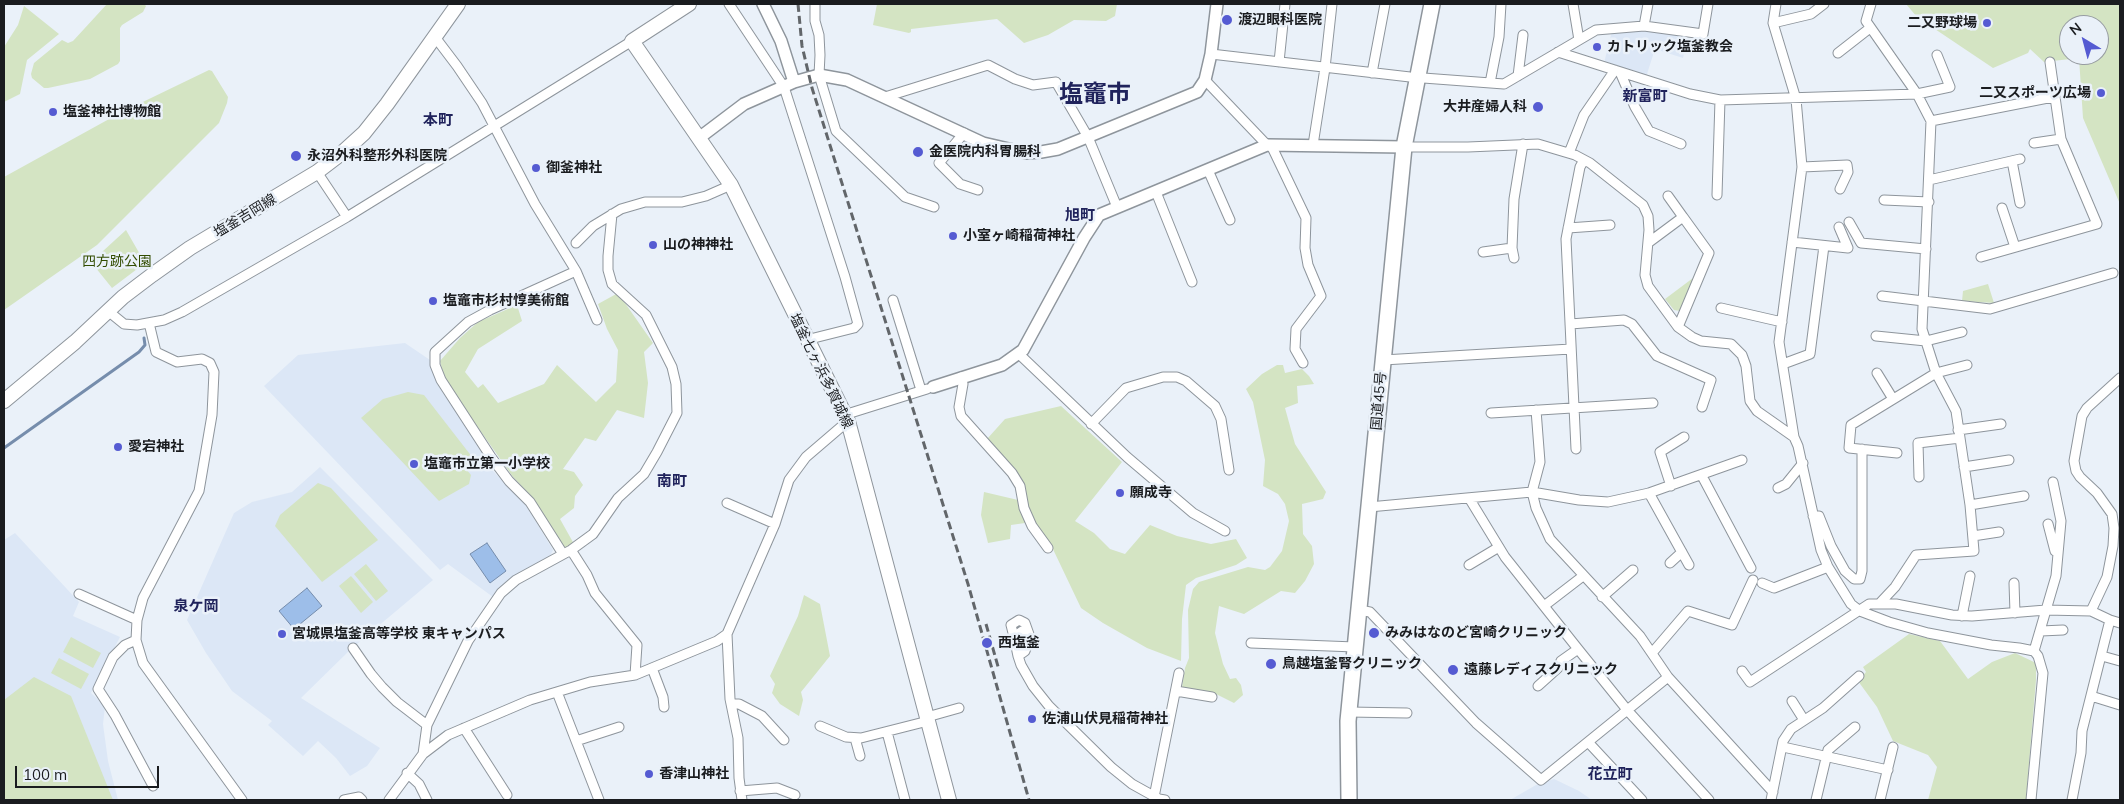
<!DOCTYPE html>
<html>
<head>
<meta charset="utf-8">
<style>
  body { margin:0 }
  #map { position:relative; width:2124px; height:804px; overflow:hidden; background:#eaf1f9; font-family:Mulish,sans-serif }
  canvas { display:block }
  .frame { position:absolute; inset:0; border:5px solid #1a1c1f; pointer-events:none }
  .north { position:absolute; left:2059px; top:15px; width:50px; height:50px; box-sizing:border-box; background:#eaf1f9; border:1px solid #979ca2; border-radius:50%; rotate:323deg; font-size:14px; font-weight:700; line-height:20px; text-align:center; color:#1a1c1f }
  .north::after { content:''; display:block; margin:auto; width:18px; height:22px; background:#555bd2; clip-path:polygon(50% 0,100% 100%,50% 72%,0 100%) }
  .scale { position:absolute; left:15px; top:766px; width:144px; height:22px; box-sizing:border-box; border:2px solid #1a1c1f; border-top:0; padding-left:6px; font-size:15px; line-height:18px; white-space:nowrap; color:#1a1c1f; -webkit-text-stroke:4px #eaf1f9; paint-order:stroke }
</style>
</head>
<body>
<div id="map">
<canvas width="2124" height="804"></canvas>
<div class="frame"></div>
<div class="north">N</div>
<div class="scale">100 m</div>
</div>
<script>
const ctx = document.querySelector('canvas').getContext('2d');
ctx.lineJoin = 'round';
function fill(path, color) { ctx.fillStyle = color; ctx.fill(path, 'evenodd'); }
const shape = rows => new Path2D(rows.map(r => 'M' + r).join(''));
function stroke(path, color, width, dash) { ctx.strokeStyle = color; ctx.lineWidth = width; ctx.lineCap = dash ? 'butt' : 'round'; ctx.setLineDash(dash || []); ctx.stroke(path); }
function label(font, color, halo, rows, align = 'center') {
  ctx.font = font + ' Mulish,"Noto Sans JP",sans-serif'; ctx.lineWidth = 5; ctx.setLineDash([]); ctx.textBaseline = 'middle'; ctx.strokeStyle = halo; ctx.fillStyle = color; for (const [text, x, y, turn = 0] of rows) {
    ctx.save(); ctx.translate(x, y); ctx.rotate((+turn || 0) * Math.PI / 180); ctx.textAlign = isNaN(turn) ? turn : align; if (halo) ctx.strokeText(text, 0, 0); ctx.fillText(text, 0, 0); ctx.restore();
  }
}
fill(shape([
  [1643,29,1688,35,1683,58,1655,49,1646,77,1604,63,1612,31],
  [405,343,430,360,437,384,486,456,493,471,525,504,553,550,550,556,503,585,493,597,448,564,440,570,264,386,298,355],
  [320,467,433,580,351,649,301,698,380,748,367,766,350,776,336,758,318,741,303,756,268,725,272,721,232,691,206,653,187,620,234,513,252,502,292,492],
  [15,533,79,602,73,616,120,637,91,693,105,706,103,724,108,761,118,800,4,800,4,540],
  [1554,779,1579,791,1592,800,1510,800,1536,785]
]), '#dce7f6');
fill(shape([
  [107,4,144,4,146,6,143,12,122,25,120,28,120,61,118,64,90,79,48,88,44,88,32,78,31,74,34,63,62,40,68,43,73,41],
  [877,4,1117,4,1115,16,1106,21,1074,20,1048,35,1024,43,997,19,911,29,911,32,909,33,873,25],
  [1906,4,2120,4,2120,204,2083,118,2079,58,2044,62,2030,49,2028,53,1993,68,1917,17],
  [2069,25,2099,25,2099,55,2069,55],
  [24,6,59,34,27,60,20,94,4,102,4,47,18,25],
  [209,70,212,71,228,97,227,103,219,123,97,245,4,310,4,177,120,113],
  [126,230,145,263,112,288,91,262],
  [1693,278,1680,311,1674,310,1665,299],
  [1988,284,1994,303,1962,301,1963,291],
  [618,293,653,343,644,352,648,383,644,418,617,410,596,441,585,438,563,469,574,472,583,485,575,496,574,508,560,519,574,544,564,549,532,497,513,477,445,381,440,361,460,338,478,322,517,305,522,321,478,349,465,372,478,388,483,384,498,403,544,384,557,365,596,402,616,382,618,350,607,329,598,304],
  [1277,365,1283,365,1285,373,1302,369,1309,376,1314,384,1297,386,1298,403,1285,408,1295,444,1326,492,1323,499,1302,504,1303,534,1312,546,1314,564,1305,581,1295,593,1281,591,1244,614,1219,606,1215,633,1223,664,1230,679,1236,678,1241,685,1243,695,1234,703,1214,693,1182,687,1185,668,1189,658,1188,610,1193,589,1199,582,1248,567,1265,570,1270,567,1282,551,1289,521,1285,504,1278,494,1263,486,1265,460,1253,402,1246,389,1262,374],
  [408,392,424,395,476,462,466,469,471,475,469,484,439,501,361,418,383,399],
  [1061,406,1122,462,1075,521,1094,533,1110,549,1125,554,1150,525,1177,536,1211,544,1236,539,1247,558,1236,565,1196,578,1186,585,1182,619,1181,661,1147,648,1103,623,1081,608,1051,545,1034,525,1026,508,1022,483,1007,460,987,439,1005,419],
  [318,483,331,488,378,540,322,582,275,526,280,515],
  [984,492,1018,500,1025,523,1011,525,1010,539,988,543,981,515],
  [366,564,388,591,376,601,354,574],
  [351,576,373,602,361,613,339,586],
  [804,595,820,604,830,656,801,692,803,700,799,716,780,704,772,693,775,684,770,676,798,616],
  [1909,634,1940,641,1968,679,1992,662,2015,653,2036,663,2036,680,2026,800,1928,800,1937,767,1928,755,1893,741,1877,707,1858,681,1866,672,1863,667],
  [71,637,101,653,93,668,63,652],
  [59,658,89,674,81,689,51,673],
  [34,677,71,696,113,800,4,800,4,700]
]), '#d4e4c3');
const water = shape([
  [487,543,506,571,490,583,470,554,487,543],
  [307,588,322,606,294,629,279,611,307,588]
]);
fill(water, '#9dbee9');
stroke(water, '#768dac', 1);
stroke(shape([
  [4,448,139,352,145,345,144,338]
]), '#768dac', 3);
const minor = shape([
  [729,4,784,87,845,277,858,324,854,328,806,340],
  [815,4,815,21,819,35,820,55,819,75,836,131,905,197,934,207],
  [1573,4,1579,40],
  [1776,4,1773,23,1796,99,1802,167,1779,342,1794,437],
  [1871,4,1866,21,1917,94,1931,121,1922,329,1936,373,1956,411,1970,505,1974,551,1916,555,1895,587,1879,604],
  [1773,23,1811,14,1824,4],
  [1644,26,1648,4],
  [435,37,457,66,482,103,535,204,576,271,490,310,468,322,435,352,435,365,441,380,491,457,509,481,530,502,563,554],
  [1558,52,1690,94,1720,100,1917,94,1950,87,1937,55],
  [1838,53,1870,28],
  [1211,54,1410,77,1504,84,1596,30,1644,26,1703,34,1708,4],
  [1279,62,1285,4],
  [1620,72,1635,107,1649,131,1681,144],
  [1372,73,1385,4],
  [1518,76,1523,35],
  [1205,80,1267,145],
  [1490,83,1499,37,1501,4],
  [885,97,988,65,1015,79,1033,85,1056,82,1088,137,1117,207],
  [1931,121,2053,97],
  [964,133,939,163,960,184,978,190],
  [2034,143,2061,139],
  [1271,145,1306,218,1305,248,1308,265,1321,296,1296,329,1295,349,1303,363],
  [1313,145,1325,68,1332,4],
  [1404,147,1468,147,1538,144,1575,155,1590,163,1643,205,1648,216,1649,230,1645,275,1648,286,1678,327,1692,337,1701,341,1731,344,1742,355,1746,366,1750,401,1757,411,1794,437,1798,446,1821,550,1828,567,1851,604,1860,611,1889,622,1928,633,1991,645,2019,648,2034,651,2038,656,2043,673,2031,800],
  [1569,153,1584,115,1615,70],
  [2012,161,2020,203],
  [1802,167,1847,165,1848,172,1840,189],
  [1208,170,1230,220],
  [317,172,347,217],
  [1929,180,2020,159],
  [1156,192,1192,282],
  [1717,195,1720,100],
  [1668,196,1683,217],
  [1884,200,1929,202],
  [2002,208,2015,247],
  [1849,222,1861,243,1926,249],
  [1568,228,1610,225],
  [1792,242,1848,248,1839,227],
  [576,243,593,226,621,209,645,202,682,202,706,196,731,185],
  [1648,243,1683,217,1709,253,1678,327],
  [1512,248,1514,258],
  [1483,252,1512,248,1514,199,1523,144],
  [1981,257,2097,224,2061,139,2050,62],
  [576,271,597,320],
  [1882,296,1990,309,2113,273],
  [893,300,921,390],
  [1721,308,1782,322],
  [108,311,124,324,137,325,164,320,182,312,347,217,632,41],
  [149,323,156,352,177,362,202,359,210,363,214,372,212,415,199,491,143,598,137,620,136,640,143,663,242,800],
  [1570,324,1624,320,1632,324,1657,356,1711,380,1702,407],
  [1876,336,1926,341,1962,332],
  [1019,354,1127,457,1193,513,1225,531],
  [1383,360,1571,349],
  [1783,364,1810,354,1824,246],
  [1877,373,1893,399],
  [961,377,963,384,959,407,961,416,1012,473,1020,486,1024,508,1032,526,1048,548],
  [1536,410,1540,462,1532,492,1536,508,1550,539,1640,636,1668,677,1773,792],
  [1491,413,1653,403],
  [844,415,927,389],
  [1091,424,1126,388,1163,377,1177,377,1186,381,1215,406,1221,419,1229,470],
  [1958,430,2001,424],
  [1576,449,1566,239,1580,167,1584,160],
  [1897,453,1849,448,1851,425,1936,373,1967,365],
  [1964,467,2009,460],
  [1702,476,1751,568],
  [1919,477,1918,443,1960,438],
  [1671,486,1660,452,1684,437],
  [1778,488,1786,484,1803,463],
  [1649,493,1689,565],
  [1469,498,1505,557,1578,649,1628,711,1709,800],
  [727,503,775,524],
  [1970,505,2024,496],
  [1369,507,1532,492,1579,500,1608,502,1649,493,1742,460],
  [1813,516,1819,516,1831,546,1845,571,1854,579,1860,579,1862,571,1862,449],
  [2048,524,2055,551],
  [1973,536,1999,532],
  [571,550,587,575,595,593,637,645,635,675],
  [1670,563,1682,552],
  [1469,565,1499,547],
  [1762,583,1774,588,1828,567],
  [2014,583,2015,613],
  [79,594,137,620],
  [1602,597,1633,570],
  [1544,606,1583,576],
  [1359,610,1370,612,1476,723,1541,780,1668,677],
  [2091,611,2107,577,2113,546,2114,528,2112,514,2097,493,2080,477,2076,471,2074,461,2082,416,2087,408,2120,378],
  [1962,616,1970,576],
  [2041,631,2063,630],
  [1014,637,1011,625,1019,620,1025,623,1030,637],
  [136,640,125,645,113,657,98,689,115,715,153,786],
  [1251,643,1355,647],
  [353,648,371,674,382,687,397,702,427,725],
  [2034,651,2056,576,2061,521,2053,482],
  [1652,653,1688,611,1732,625,1753,580],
  [1018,656,1025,651,1030,638,1026,632,1022,631,1014,637,1018,656,1021,665,1033,686,1049,706,1111,767,1132,784,1159,799,1165,800],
  [2102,656,2120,661],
  [652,668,663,697,664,707],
  [1742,671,1750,682,1869,604,1896,604,1952,615,1972,616,2046,610,2091,611,2110,620,2120,623],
  [1538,686,1558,668,1561,661,1578,649],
  [1176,691,1212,697],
  [557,692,599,800],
  [2091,696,2120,705],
  [1792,701,1804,720],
  [731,704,739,704,762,716,784,740],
  [1349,712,1407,713],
  [927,717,959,708],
  [820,726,846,737,861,738,928,721],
  [464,728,507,795],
  [887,732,905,800],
  [855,738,860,756],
  [576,741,619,727],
  [1588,742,1642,800],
  [1783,747,1888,770],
  [423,754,427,725,468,641,501,593,516,580,571,550,593,534,618,498,644,474,657,452,677,413,676,384,672,367,646,315,612,284,608,270,608,256,612,214],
  [407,773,419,784,427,800],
  [740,791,777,788,795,795],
  [1154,797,1179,673],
  [344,800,359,797,362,800],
  [389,800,423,754,448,735,530,700,590,682,635,675,717,641,727,634],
  [742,800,739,778,738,738,730,699,727,634,775,524,789,480,806,457,848,421],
  [1771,800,1783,741,1791,729,1823,708,1859,676],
  [1816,800,1828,750,1855,727],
  [1880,800,1893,747],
  [2072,800,2081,753,2082,731,2110,620]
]);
const tertiary = shape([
  [794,82,819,75,847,80,983,143,1026,153,1041,152,1058,149,1197,92,1205,80,1211,54,1217,4],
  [699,138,744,104,794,82,781,41,763,4],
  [933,387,1002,365,1023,350,1084,238,1099,215,1267,145,1404,147]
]);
const primary = shape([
  [689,4,632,41,731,185,848,421,949,800],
  [4,401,75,342,123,297,152,275,190,248,317,172,342,153,364,133,387,104,458,4]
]);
const trunk = shape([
  [1349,800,1348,721,1404,147,1432,4]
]);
stroke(minor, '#8e959c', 11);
stroke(tertiary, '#8e959c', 14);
stroke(primary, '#8e959c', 16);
stroke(trunk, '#8e959c', 18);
stroke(minor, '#fff', 9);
stroke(tertiary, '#fff', 11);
stroke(primary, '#fff', 14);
stroke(trunk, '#fff', 15);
stroke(shape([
  [798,4,802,46,812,88,968,584,1029,800],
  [986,624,999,670]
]), '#62666a', 3, [8, 4]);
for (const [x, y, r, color] of [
  [1227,20,6,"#555bd2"],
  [1987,23,5,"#555bd2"],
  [1597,47,5,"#555bd2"],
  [2101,93,5,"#555bd2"],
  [1538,107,6,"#555bd2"],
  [53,112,5,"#555bd2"],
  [918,152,6,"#555bd2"],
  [296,156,6,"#555bd2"],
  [536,168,5,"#555bd2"],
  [953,236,5,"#555bd2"],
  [653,245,5,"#555bd2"],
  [433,301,5,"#555bd2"],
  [118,447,5,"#555bd2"],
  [414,464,5,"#555bd2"],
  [1120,493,5,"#555bd2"],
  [1374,633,6,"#555bd2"],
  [282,634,5,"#555bd2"],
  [987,643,6,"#555bd2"],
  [1271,664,6,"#555bd2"],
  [1453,670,6,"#555bd2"],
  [1032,719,5,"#555bd2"],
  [649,774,5,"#555bd2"]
]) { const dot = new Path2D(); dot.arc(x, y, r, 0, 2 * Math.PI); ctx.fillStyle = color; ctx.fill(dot); stroke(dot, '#eaf1f9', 2); }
label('bold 14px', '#1a1c1f', '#eaf1f9', [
  ["渡辺眼科医院",1238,20],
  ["二又野球場",1977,23,"right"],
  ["カトリック塩釜教会",1607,47],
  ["二又スポーツ広場",2091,93,"right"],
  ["大井産婦人科",1527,107,"right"],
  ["塩釜神社博物館",63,112],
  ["金医院内科胃腸科",929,152],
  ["永沼外科整形外科医院",307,156],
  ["御釜神社",546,168],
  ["小室ヶ崎稲荷神社",963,236],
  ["山の神神社",663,245],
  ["塩竈市杉村惇美術館",443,301],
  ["愛宕神社",128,447],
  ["塩竈市立第一小学校",424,464],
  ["願成寺",1130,493],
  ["みみはなのど宮崎クリニック",1385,633],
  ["宮城県塩釜高等学校 東キャンパス",292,634],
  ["西塩釜",998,643],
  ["鳥越塩釜腎クリニック",1282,664],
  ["遠藤レディスクリニック",1464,670],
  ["佐浦山伏見稲荷神社",1042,719],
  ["香津山神社",659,774]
], 'left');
label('14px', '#1a1c1f', '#eaf1f9', [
  ["塩釜吉岡線",245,216,-31],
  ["塩釜七ヶ浜多賀城線",821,371,64],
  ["国道45号",1379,401,-85]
]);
label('14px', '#324c00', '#eaf1f9', [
  ["四方跡公園",117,262]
]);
label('bold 15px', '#20235c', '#eaf1f9', [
  ["新富町",1645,96],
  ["本町",438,120],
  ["旭町",1080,215],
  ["南町",672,481],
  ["泉ケ岡",196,606],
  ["花立町",1610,774]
]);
label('bold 24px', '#20235c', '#eaf1f9', [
  ["塩竈市",1095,95]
]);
</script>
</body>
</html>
